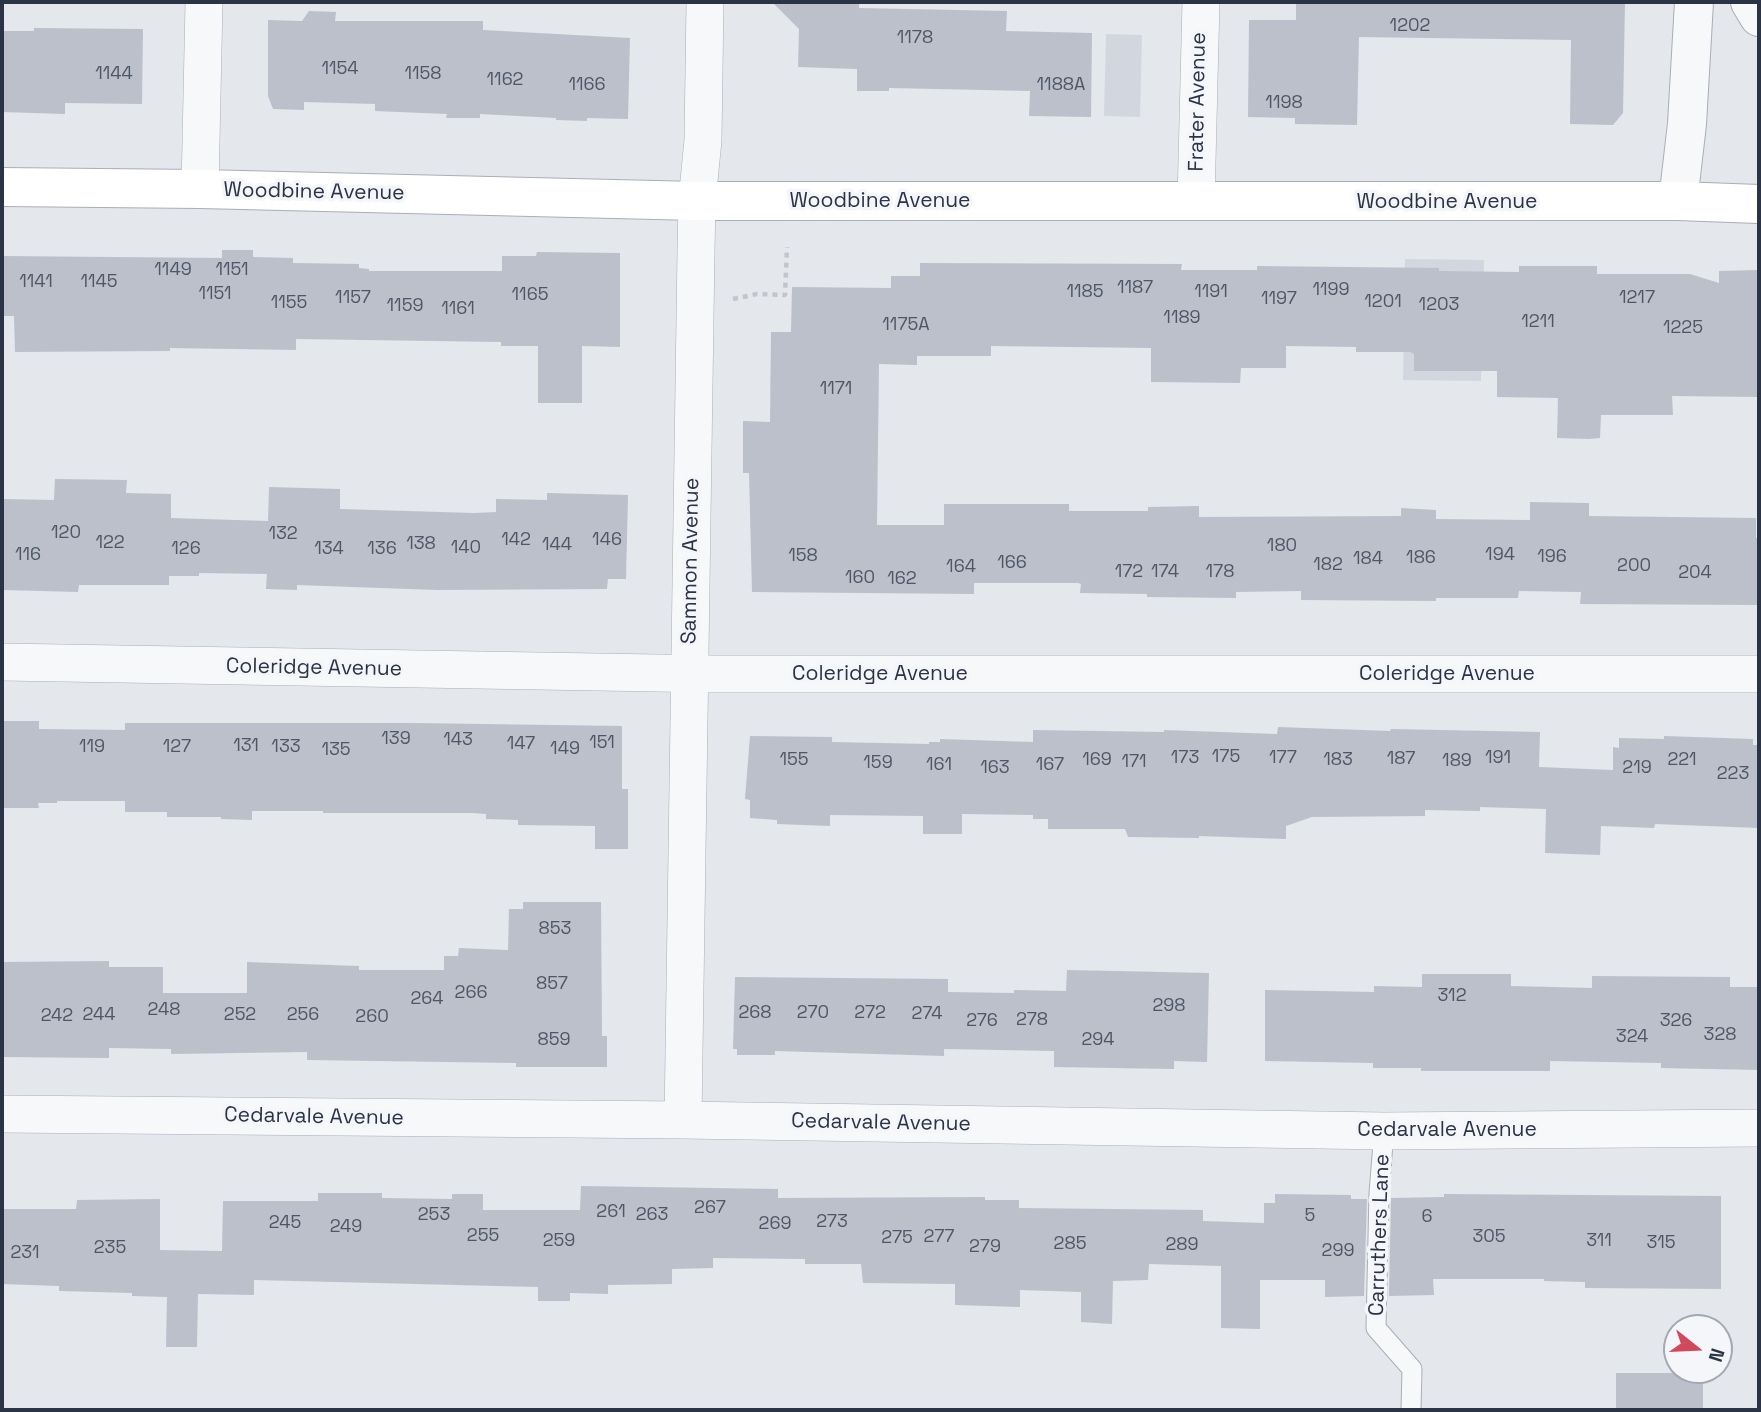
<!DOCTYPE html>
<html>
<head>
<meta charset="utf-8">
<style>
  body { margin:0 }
  #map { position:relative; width:1761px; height:1412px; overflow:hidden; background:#e4e7ec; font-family:"Space Grotesk",sans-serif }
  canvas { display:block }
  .frame { position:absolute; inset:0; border:4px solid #2b3445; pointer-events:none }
  .north { position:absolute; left:1663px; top:1314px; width:70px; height:70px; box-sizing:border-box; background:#f4f6f9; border:2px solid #a4a8b1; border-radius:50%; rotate:108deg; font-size:19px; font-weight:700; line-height:28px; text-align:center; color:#2b3445 }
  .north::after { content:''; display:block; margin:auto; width:24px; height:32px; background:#d1495b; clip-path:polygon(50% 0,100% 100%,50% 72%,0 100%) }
</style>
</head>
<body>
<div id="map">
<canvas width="1761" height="1412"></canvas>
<div class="frame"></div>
<div class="north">N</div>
</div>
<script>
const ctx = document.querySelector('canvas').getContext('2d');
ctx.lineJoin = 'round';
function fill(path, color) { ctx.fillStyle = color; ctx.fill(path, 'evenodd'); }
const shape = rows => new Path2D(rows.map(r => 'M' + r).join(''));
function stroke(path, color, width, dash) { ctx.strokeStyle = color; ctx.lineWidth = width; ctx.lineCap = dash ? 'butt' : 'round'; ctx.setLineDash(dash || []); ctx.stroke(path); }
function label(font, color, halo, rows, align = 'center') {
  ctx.font = font + ' "Space Grotesk",sans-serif'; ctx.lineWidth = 7; ctx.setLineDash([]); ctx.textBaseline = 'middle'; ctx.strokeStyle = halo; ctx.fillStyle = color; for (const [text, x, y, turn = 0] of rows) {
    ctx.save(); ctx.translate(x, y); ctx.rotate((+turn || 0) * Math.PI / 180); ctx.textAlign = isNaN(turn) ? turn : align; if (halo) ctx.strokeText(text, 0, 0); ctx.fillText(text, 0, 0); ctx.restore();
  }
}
fill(shape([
  [1106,34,1142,35,1140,117,1104,116],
  [1405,259,1484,260,1481,381,1403,380]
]), '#d2d6de');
fill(shape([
  [772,2,859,2,859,8,1007,11,1006,31,1092,33,1091,117,1029,116,1030,91,889,88,889,91,857,91,857,69,798,67,799,29],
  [1296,2,1625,2,1623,113,1613,125,1570,124,1571,40,1359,37,1357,125,1295,124,1295,118,1248,117,1249,20,1296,20],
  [309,11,336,12,335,21,483,21,483,30,630,38,628,119,587,118,587,121,556,120,556,118,480,114,480,118,446,118,447,114,375,111,375,104,304,102,304,110,273,109,268,96,268,20,302,21],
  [34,28,143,29,142,104,65,103,65,114,2,112,2,31,34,31],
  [222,250,253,250,253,257,293,258,293,263,359,264,359,268,369,269,369,271,502,271,502,256,536,256,537,252,620,253,620,347,582,346,582,403,538,403,538,346,501,346,501,342,296,339,296,350,170,348,170,351,15,352,14,316,2,316,2,256,222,258],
  [920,263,1182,264,1181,270,1257,270,1257,266,1439,268,1439,271,1519,272,1519,266,1597,266,1597,274,1690,274,1719,283,1719,271,1759,270,1759,397,1672,396,1673,415,1601,415,1600,438,1589,439,1557,438,1558,398,1497,397,1497,371,1414,371,1414,354,1410,352,1356,352,1356,347,1286,346,1286,368,1241,368,1240,383,1151,382,1151,348,991,346,991,356,917,356,917,365,879,364,877,525,944,525,944,504,1069,504,1069,511,1148,511,1148,507,1199,506,1199,517,1401,516,1401,508,1436,510,1436,519,1530,520,1530,502,1589,503,1589,516,1756,518,1756,538,1759,538,1759,605,1580,604,1581,592,1519,591,1518,598,1436,598,1436,601,1301,600,1301,591,1236,592,1236,598,1147,597,1147,594,1080,593,1081,584,1078,583,974,583,974,594,752,592,749,473,743,473,743,421,770,422,771,332,791,332,792,287,891,288,891,276,920,276],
  [55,479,127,480,126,493,171,494,171,518,268,521,269,487,340,489,340,509,474,513,496,512,496,499,547,500,547,493,628,495,626,579,608,579,607,589,437,590,297,585,297,590,266,589,267,574,199,573,199,576,169,576,169,585,79,585,78,592,2,590,2,499,54,500],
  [2,721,39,721,39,729,125,730,125,723,412,723,622,726,622,789,628,789,628,849,595,849,595,826,518,825,518,820,486,819,486,814,472,813,323,813,323,811,252,811,252,820,221,819,221,817,167,817,167,812,125,812,125,801,57,801,57,803,38,803,39,808,2,808],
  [1278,727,1390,731,1391,729,1540,732,1539,767,1613,770,1613,747,1619,748,1619,738,1664,739,1664,736,1753,739,1753,745,1759,745,1759,828,1655,824,1654,828,1601,826,1600,855,1545,853,1546,809,1480,807,1480,811,1425,810,1425,816,1312,817,1286,826,1286,839,1199,836,1199,838,1128,837,1125,829,1048,829,1048,819,1033,819,1033,815,962,814,962,834,923,834,923,816,830,815,830,826,777,824,777,820,750,818,750,800,745,799,750,736,832,737,832,742,929,744,929,742,940,742,940,739,1033,742,1033,730,1164,732,1164,730,1277,734],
  [523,902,601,902,602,1036,607,1036,607,1067,516,1067,516,1063,307,1060,307,1052,171,1054,171,1049,109,1048,109,1058,2,1057,2,962,109,961,109,967,163,967,163,993,247,993,247,962,359,966,359,970,444,970,444,956,458,956,459,948,508,950,509,909,523,909],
  [1067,970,1209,973,1207,1062,1174,1061,1174,1069,1054,1067,1054,1051,944,1049,944,1056,775,1051,775,1055,737,1055,737,1049,733,1049,735,977,948,979,948,992,1014,993,1014,990,1066,991],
  [1422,974,1511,974,1511,986,1592,988,1592,976,1730,977,1730,987,1759,987,1759,1070,1661,1068,1661,1063,1550,1061,1550,1071,1421,1071,1421,1068,1373,1068,1373,1063,1265,1061,1265,990,1374,992,1374,986,1422,987],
  [581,1186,778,1189,778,1198,985,1197,985,1200,1019,1200,1019,1208,1203,1210,1203,1221,1264,1223,1264,1203,1275,1203,1275,1194,1351,1195,1351,1199,1367,1199,1364,1296,1325,1297,1325,1280,1260,1280,1260,1329,1221,1328,1221,1266,1149,1264,1148,1280,1113,1281,1112,1324,1081,1322,1081,1292,1020,1290,1020,1307,955,1305,955,1284,863,1283,861,1264,805,1264,805,1259,713,1258,713,1268,672,1269,672,1284,608,1285,608,1294,570,1293,570,1301,538,1301,538,1287,254,1280,254,1295,198,1294,197,1347,166,1347,167,1297,132,1296,132,1293,59,1291,59,1286,2,1284,2,1209,76,1209,77,1200,160,1199,160,1250,222,1251,223,1201,318,1201,318,1193,382,1193,382,1198,452,1199,452,1194,483,1194,483,1210,580,1210],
  [1444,1194,1721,1196,1721,1289,1585,1288,1585,1282,1544,1281,1544,1279,1433,1279,1434,1295,1389,1296,1391,1198,1444,1197],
  [1616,1373,1703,1373,1703,1410,1616,1410]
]), '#bbc0ca');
const service = shape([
  [1384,1131,1379,1193,1376,1328,1412,1369,1411,1410]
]);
const minor = shape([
  [200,189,204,2],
  [1196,201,1201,2],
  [2,662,717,674,1759,674],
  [2,1114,683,1120,1384,1131,1759,1128],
  [683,1120,696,251,697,201,703,140,705,2]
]);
const tertiary = shape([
  [1750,2,1759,17],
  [1678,201,1687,124,1694,2]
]);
const secondary = shape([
  [2,187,200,189,697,201,1678,201,1759,204]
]);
stroke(service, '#a9aeb7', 21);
stroke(minor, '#a9aeb7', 38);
stroke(tertiary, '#a9aeb7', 40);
stroke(secondary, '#a9aeb7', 40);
stroke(shape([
  [733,299,757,294,785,295,787,247]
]), '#c2c5cb', 4.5, [5, 5]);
stroke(service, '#f7f8fa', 19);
stroke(minor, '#f7f8fa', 37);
stroke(tertiary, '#f7f8fa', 38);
stroke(secondary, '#fff', 38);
label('18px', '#4f5766', null, [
  ["1202",1410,26],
  ["1178",915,38],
  ["1154",340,69],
  ["1144",114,74],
  ["1158",423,74],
  ["1162",505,80],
  ["1166",587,85],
  ["1188A",1061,85],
  ["1198",1284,103],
  ["1149",173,270],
  ["1151",232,270],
  ["1141",36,282],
  ["1145",99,282],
  ["1187",1135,288],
  ["1199",1331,290],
  ["1185",1085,292],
  ["1191",1211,292],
  ["1151",215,294],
  ["1165",530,295],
  ["1157",353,298],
  ["1217",1637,298],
  ["1197",1279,299],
  ["1201",1383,302],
  ["1155",289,303],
  ["1203",1439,305],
  ["1159",405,306],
  ["1161",458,309],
  ["1189",1182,318],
  ["1211",1538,322],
  ["1175A",906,325],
  ["1225",1683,328],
  ["1171",836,389],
  ["120",66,533],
  ["132",283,534],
  ["142",516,540],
  ["146",607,540],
  ["122",110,543],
  ["138",421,544],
  ["144",557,545],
  ["180",1282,546],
  ["140",466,548],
  ["126",186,549],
  ["134",329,549],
  ["136",382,549],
  ["116",28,555],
  ["194",1500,555],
  ["158",803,556],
  ["196",1552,557],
  ["186",1421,558],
  ["184",1368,559],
  ["166",1012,563],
  ["182",1328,565],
  ["200",1634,566],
  ["164",961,567],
  ["172",1129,572],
  ["174",1165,572],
  ["178",1220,572],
  ["204",1695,573],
  ["160",860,578],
  ["162",902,579],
  ["139",396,739],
  ["143",458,740],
  ["151",602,743],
  ["147",521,744],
  ["131",246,746],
  ["119",92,747],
  ["127",177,747],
  ["133",286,747],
  ["149",565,749],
  ["135",336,750],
  ["175",1226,757],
  ["173",1185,758],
  ["177",1283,758],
  ["191",1498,758],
  ["187",1401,759],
  ["155",794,760],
  ["169",1097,760],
  ["183",1338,760],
  ["221",1682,760],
  ["189",1457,761],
  ["171",1134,762],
  ["159",878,763],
  ["161",939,765],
  ["167",1050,765],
  ["163",995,768],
  ["219",1637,768],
  ["223",1733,774],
  ["853",555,929],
  ["857",552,984],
  ["266",471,993],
  ["312",1452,996],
  ["264",427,999],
  ["298",1169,1006],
  ["248",164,1010],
  ["268",755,1013],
  ["270",813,1013],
  ["272",870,1013],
  ["274",927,1014],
  ["244",99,1015],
  ["252",240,1015],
  ["256",303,1015],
  ["242",57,1016],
  ["260",372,1017],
  ["278",1032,1020],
  ["276",982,1021],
  ["326",1676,1021],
  ["328",1720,1035],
  ["324",1632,1037],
  ["859",554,1040],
  ["294",1098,1040],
  ["267",710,1208],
  ["261",611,1212],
  ["253",434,1215],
  ["263",652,1215],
  ["5",1310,1216],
  ["6",1427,1217],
  ["273",832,1222],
  ["245",285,1223],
  ["269",775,1224],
  ["249",346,1227],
  ["255",483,1236],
  ["277",939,1237],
  ["305",1489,1237],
  ["275",897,1238],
  ["259",559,1241],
  ["311",1599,1241],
  ["315",1661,1243],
  ["285",1070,1244],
  ["289",1182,1245],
  ["279",985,1247],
  ["235",110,1248],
  ["299",1338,1251],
  ["231",25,1253]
]);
label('21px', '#2b3445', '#f4f6f9', [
  ["Frater Avenue",1198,102,-89],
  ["Woodbine Avenue",314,192,1],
  ["Woodbine Avenue",880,201],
  ["Woodbine Avenue",1447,202],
  ["Sammon Avenue",691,561,-89],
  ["Coleridge Avenue",314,668,1],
  ["Coleridge Avenue",880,674],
  ["Coleridge Avenue",1447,674],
  ["Cedarvale Avenue",314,1117,1],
  ["Cedarvale Avenue",881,1123,1],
  ["Cedarvale Avenue",1447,1130],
  ["Carruthers Lane",1380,1235,-88]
]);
</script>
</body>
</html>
